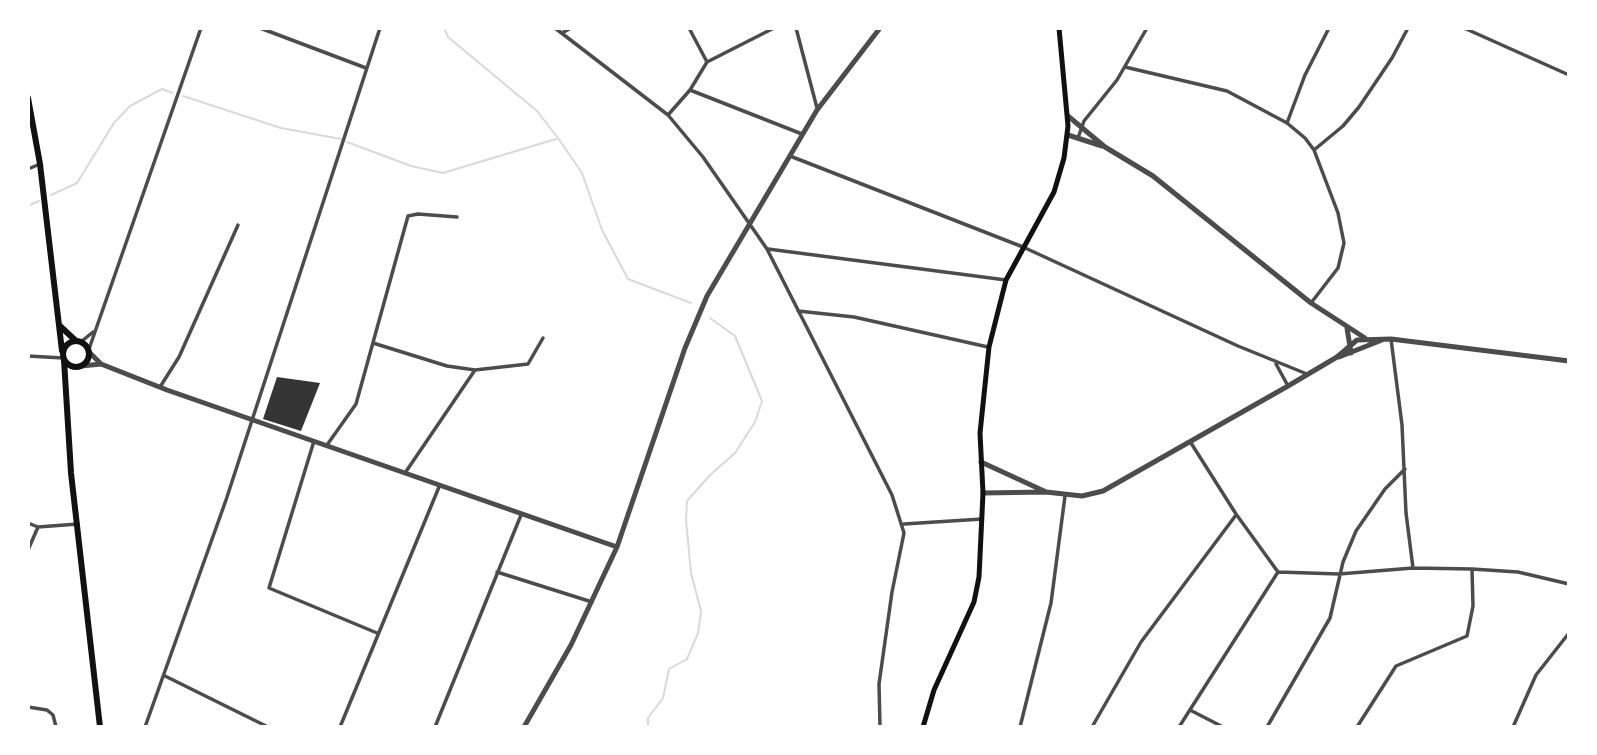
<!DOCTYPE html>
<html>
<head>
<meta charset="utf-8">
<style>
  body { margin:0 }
  #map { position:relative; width:1597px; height:755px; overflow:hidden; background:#fff; font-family:"Archivo Narrow",sans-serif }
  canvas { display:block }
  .frame { position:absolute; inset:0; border:30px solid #fff; pointer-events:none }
</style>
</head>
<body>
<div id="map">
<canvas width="1597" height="755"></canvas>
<div class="frame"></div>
</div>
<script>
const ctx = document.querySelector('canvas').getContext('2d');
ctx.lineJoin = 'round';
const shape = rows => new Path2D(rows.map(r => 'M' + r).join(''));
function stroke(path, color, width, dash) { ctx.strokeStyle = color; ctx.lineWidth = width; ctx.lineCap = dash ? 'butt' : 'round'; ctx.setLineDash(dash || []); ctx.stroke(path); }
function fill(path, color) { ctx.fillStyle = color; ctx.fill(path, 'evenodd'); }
stroke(shape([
  [444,28,448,37,537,111,558,138,582,173,602,230,628,279,691,303],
  [183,96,281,128,341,139],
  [347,142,411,166,443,173,556,139],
  [51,195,77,183,114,123,130,106,162,89,173,93],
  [28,206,39,201],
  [648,727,648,718,663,698,669,669,687,659,698,633,701,611,691,573,686,520,687,501,710,475,735,453,755,422,762,401,735,336,710,318]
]), '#d9d9d9', 2);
fill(shape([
  [277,377,320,383,301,431,263,419]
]), '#353535');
stroke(shape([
  [260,28,366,68],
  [555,28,668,115,703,157,767,249,892,495,904,533,892,592,879,684,880,727],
  [689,28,707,62],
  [796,28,817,108],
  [1464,28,1569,75],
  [562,33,571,28],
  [1125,67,1227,91,1287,123,1305,138,1314,150,1338,213,1344,243,1338,268,1311,303],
  [690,90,802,134],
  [668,115,690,90,707,62,774,28],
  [1287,123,1305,75,1329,28],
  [1078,138,1084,121,1117,80,1147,28],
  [1314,150,1343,126,1359,107,1392,58,1408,28],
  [790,156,1023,247,1238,346,1307,374],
  [28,169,40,164],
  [768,249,1006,280],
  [798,311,854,317,988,347],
  [1391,339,1402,425,1406,513,1413,568],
  [82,341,93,332],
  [373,343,447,366,475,370,528,364,543,338],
  [89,349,201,28],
  [28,356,63,358],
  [1276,364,1288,386],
  [160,387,179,357,238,225],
  [314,441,269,588,377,633],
  [1191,443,1236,514,1278,572,1339,574,1413,568,1472,569,1518,572,1569,584],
  [327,445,356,404,408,216,418,214,457,217],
  [405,473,475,370],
  [28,523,38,527,78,524],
  [904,524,982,519],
  [28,550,38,527],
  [497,572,592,602],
  [165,676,268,727],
  [28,707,47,710,53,715,56,727],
  [1190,710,1223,727],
  [145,727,226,500,380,28],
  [340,727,439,487],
  [435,727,521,515],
  [1020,727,1051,603,1065,496],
  [1092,727,1141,642,1236,515],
  [1179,727,1278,572],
  [1267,727,1330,618,1343,562,1356,531,1385,489,1405,469],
  [1357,727,1396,666,1467,636,1473,606,1472,569],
  [1513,727,1536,675,1569,633]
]), '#4c4c4c', 3.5);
stroke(shape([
  [1068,116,1105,147,1153,176,1311,303,1365,338],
  [1068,135,1102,146],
  [1347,328,1351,353],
  [89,352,101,364,167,390,617,547],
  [1339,357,1382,340],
  [81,366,101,364],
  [981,462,1044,491],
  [983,493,1046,492,1082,496,1103,491,1288,386,1337,357,1357,340,1391,339,1569,361],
  [524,727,571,645,617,547,685,348,707,296,817,110,880,28]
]), '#4c4c4c', 5);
stroke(shape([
  [923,727,934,690,974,602,979,577,983,493,980,433,989,347,1006,280,1054,192,1064,158,1068,126,1059,28]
]), '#111', 5);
stroke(shape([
  [28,98,40,164,62,351],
  [60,326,75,340],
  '63 354a13 13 0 1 1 26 0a13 13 0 1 1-26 0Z',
  [64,360,71,473,100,727]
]), '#111', 6);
</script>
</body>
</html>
